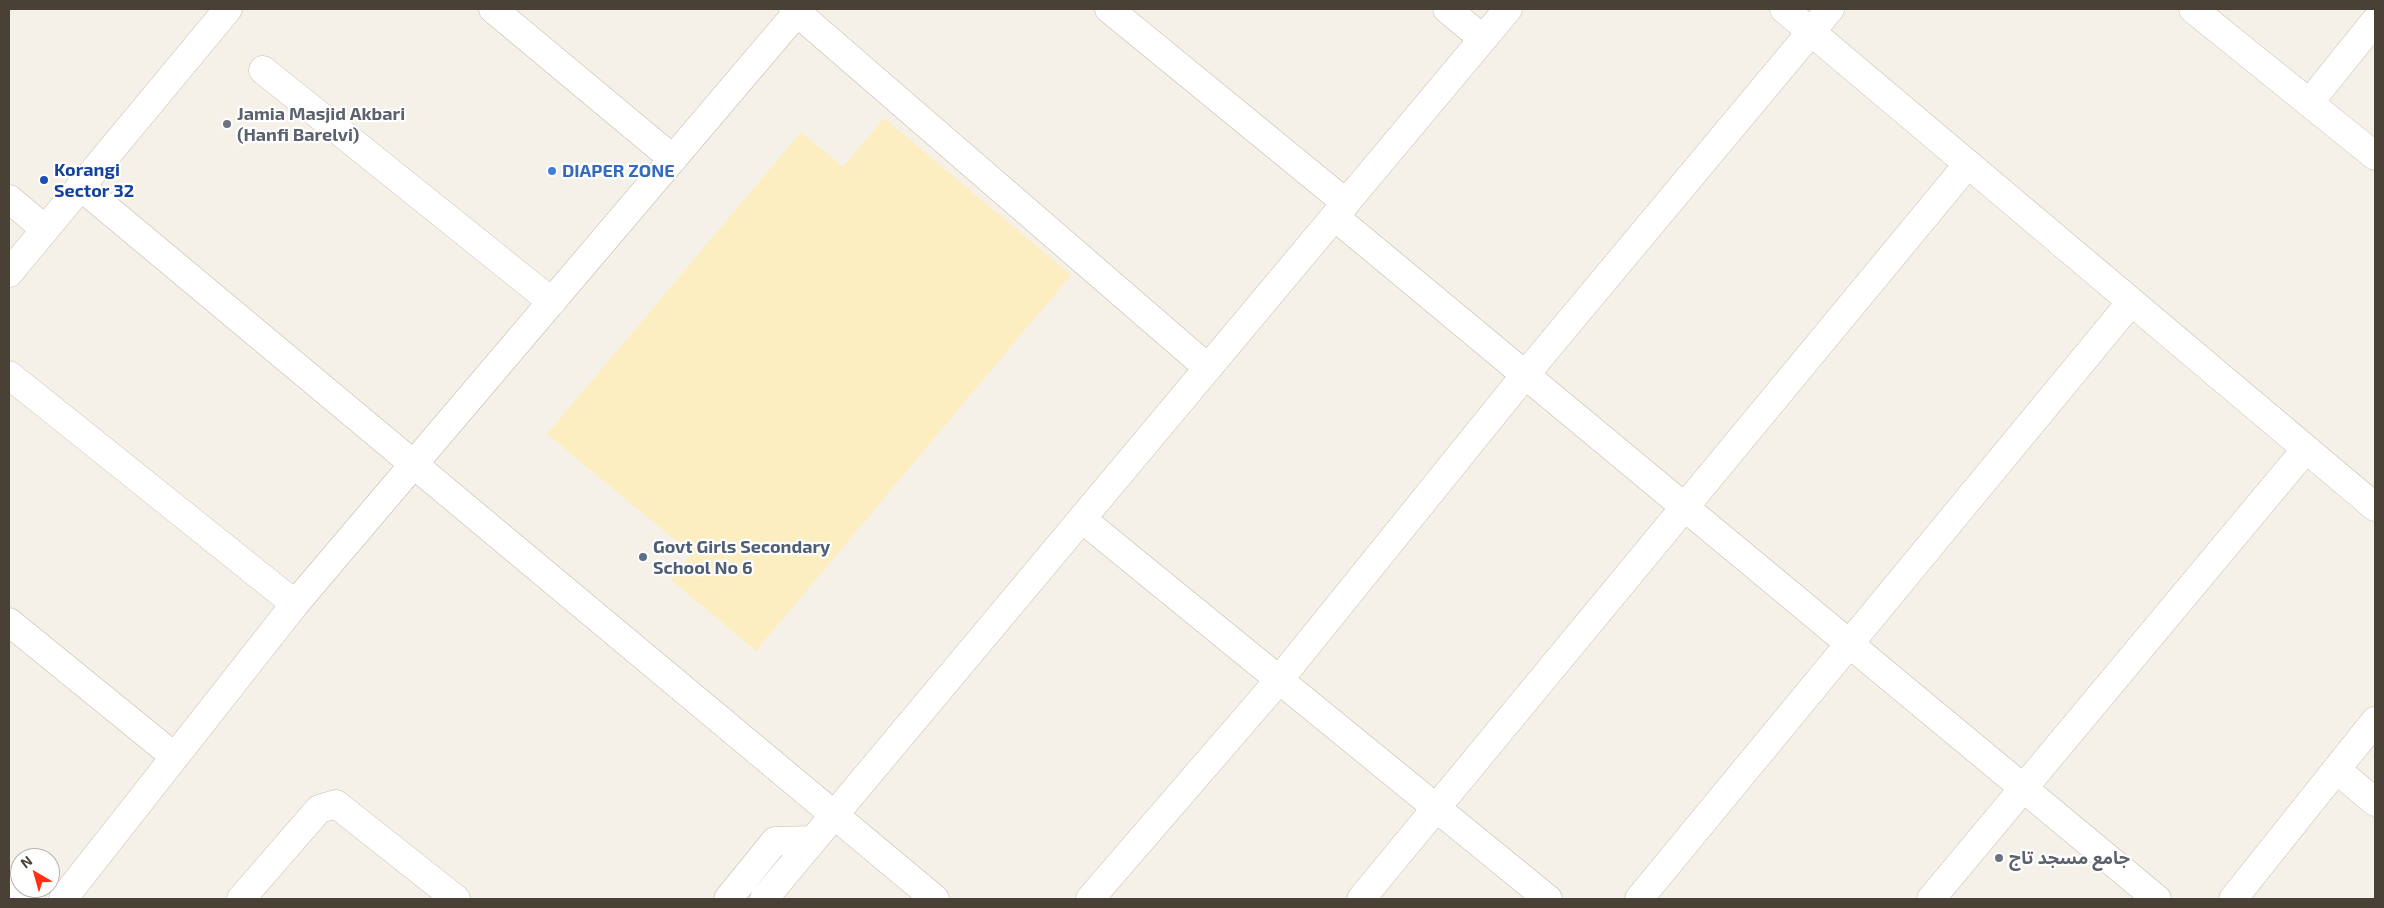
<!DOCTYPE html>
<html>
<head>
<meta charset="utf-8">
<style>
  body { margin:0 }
  #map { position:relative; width:2384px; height:908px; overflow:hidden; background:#f5f1e8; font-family:"Exo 2",sans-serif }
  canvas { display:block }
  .frame { position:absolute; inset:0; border:10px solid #4a4136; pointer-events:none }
  .north { position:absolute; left:10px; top:848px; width:50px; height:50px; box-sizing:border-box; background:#fff; border:1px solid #b7b3af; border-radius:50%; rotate:322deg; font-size:14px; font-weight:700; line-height:20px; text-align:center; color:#4a4136 }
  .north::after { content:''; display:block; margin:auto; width:18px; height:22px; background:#ff3115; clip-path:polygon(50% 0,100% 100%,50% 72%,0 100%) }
</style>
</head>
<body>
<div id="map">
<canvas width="2384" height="908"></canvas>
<div class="frame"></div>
<div class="north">N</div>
</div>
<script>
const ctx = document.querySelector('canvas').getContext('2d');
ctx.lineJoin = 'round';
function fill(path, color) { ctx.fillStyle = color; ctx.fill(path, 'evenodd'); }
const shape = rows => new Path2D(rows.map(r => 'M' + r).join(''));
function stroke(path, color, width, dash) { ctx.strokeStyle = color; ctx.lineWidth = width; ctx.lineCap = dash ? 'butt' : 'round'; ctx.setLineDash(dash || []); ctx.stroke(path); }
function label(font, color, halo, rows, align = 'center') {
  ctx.font = font + ' "Exo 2","Noto Sans Arabic",sans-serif'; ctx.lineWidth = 4.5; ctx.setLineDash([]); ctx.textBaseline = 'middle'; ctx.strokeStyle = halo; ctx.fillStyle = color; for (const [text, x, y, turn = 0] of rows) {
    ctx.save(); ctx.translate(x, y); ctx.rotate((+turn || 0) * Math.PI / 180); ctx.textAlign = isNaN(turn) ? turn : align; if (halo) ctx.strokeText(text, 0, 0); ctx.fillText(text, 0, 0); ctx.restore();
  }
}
fill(shape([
  [884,118,1071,275,756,651,671,580,692,554,547,434,801,132,843,167]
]), '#fceec1');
const minor = shape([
  [493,9,673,159],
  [793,9,1208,368],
  [1109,9,1346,203],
  [1447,9,1483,39],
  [1784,9,2375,507],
  [263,70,552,302],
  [2309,103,2375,21],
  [80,186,935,899],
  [9,199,45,229],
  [1335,217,2157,899],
  [9,375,295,604],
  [1082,519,1548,899],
  [9,622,175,757],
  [2337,770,2375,802],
  [9,881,31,899],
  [63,899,295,604,800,9],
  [241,899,319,809,336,804,456,899],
  [1090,899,1279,680,1525,375,1830,9],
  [1361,899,1968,164],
  [1639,899,2131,302],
  [1931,899,2306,449],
  [2233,899,2375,721]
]);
const tertiary = shape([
  [2193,9,2375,156],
  [9,273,228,9],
  [728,899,775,841,813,840],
  [764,899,1508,9]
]);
stroke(minor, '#c5bbac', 29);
stroke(tertiary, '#c5bbac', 29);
stroke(minor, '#fff', 28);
stroke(tertiary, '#fff', 28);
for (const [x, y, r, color] of [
  [227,124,5,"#6b7280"],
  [552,171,5,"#3f7fe0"],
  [44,180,5,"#1a4fb4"],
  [643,557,5,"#5c6f8a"],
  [1999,858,5,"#6b7280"]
]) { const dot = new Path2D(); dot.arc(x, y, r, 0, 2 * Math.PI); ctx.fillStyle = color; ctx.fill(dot); stroke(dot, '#fff', 2); }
label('bold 18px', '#5b616d', '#fff', [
  ["Jamia Masjid Akbari",237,114],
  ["(Hanfi Barelvi)",237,135],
  ["جامع مسجد تاج",2009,858]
], 'left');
label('bold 18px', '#164399', '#fff', [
  ["Korangi",54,170],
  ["Sector 32",54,191]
], 'left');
label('bold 18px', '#366cbe', '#fff', [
  ["DIAPER ZONE",562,171]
], 'left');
label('bold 18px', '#4e5e75', '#fff', [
  ["Govt Girls Secondary",653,547],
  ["School No 6",653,568]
], 'left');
</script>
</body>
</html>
